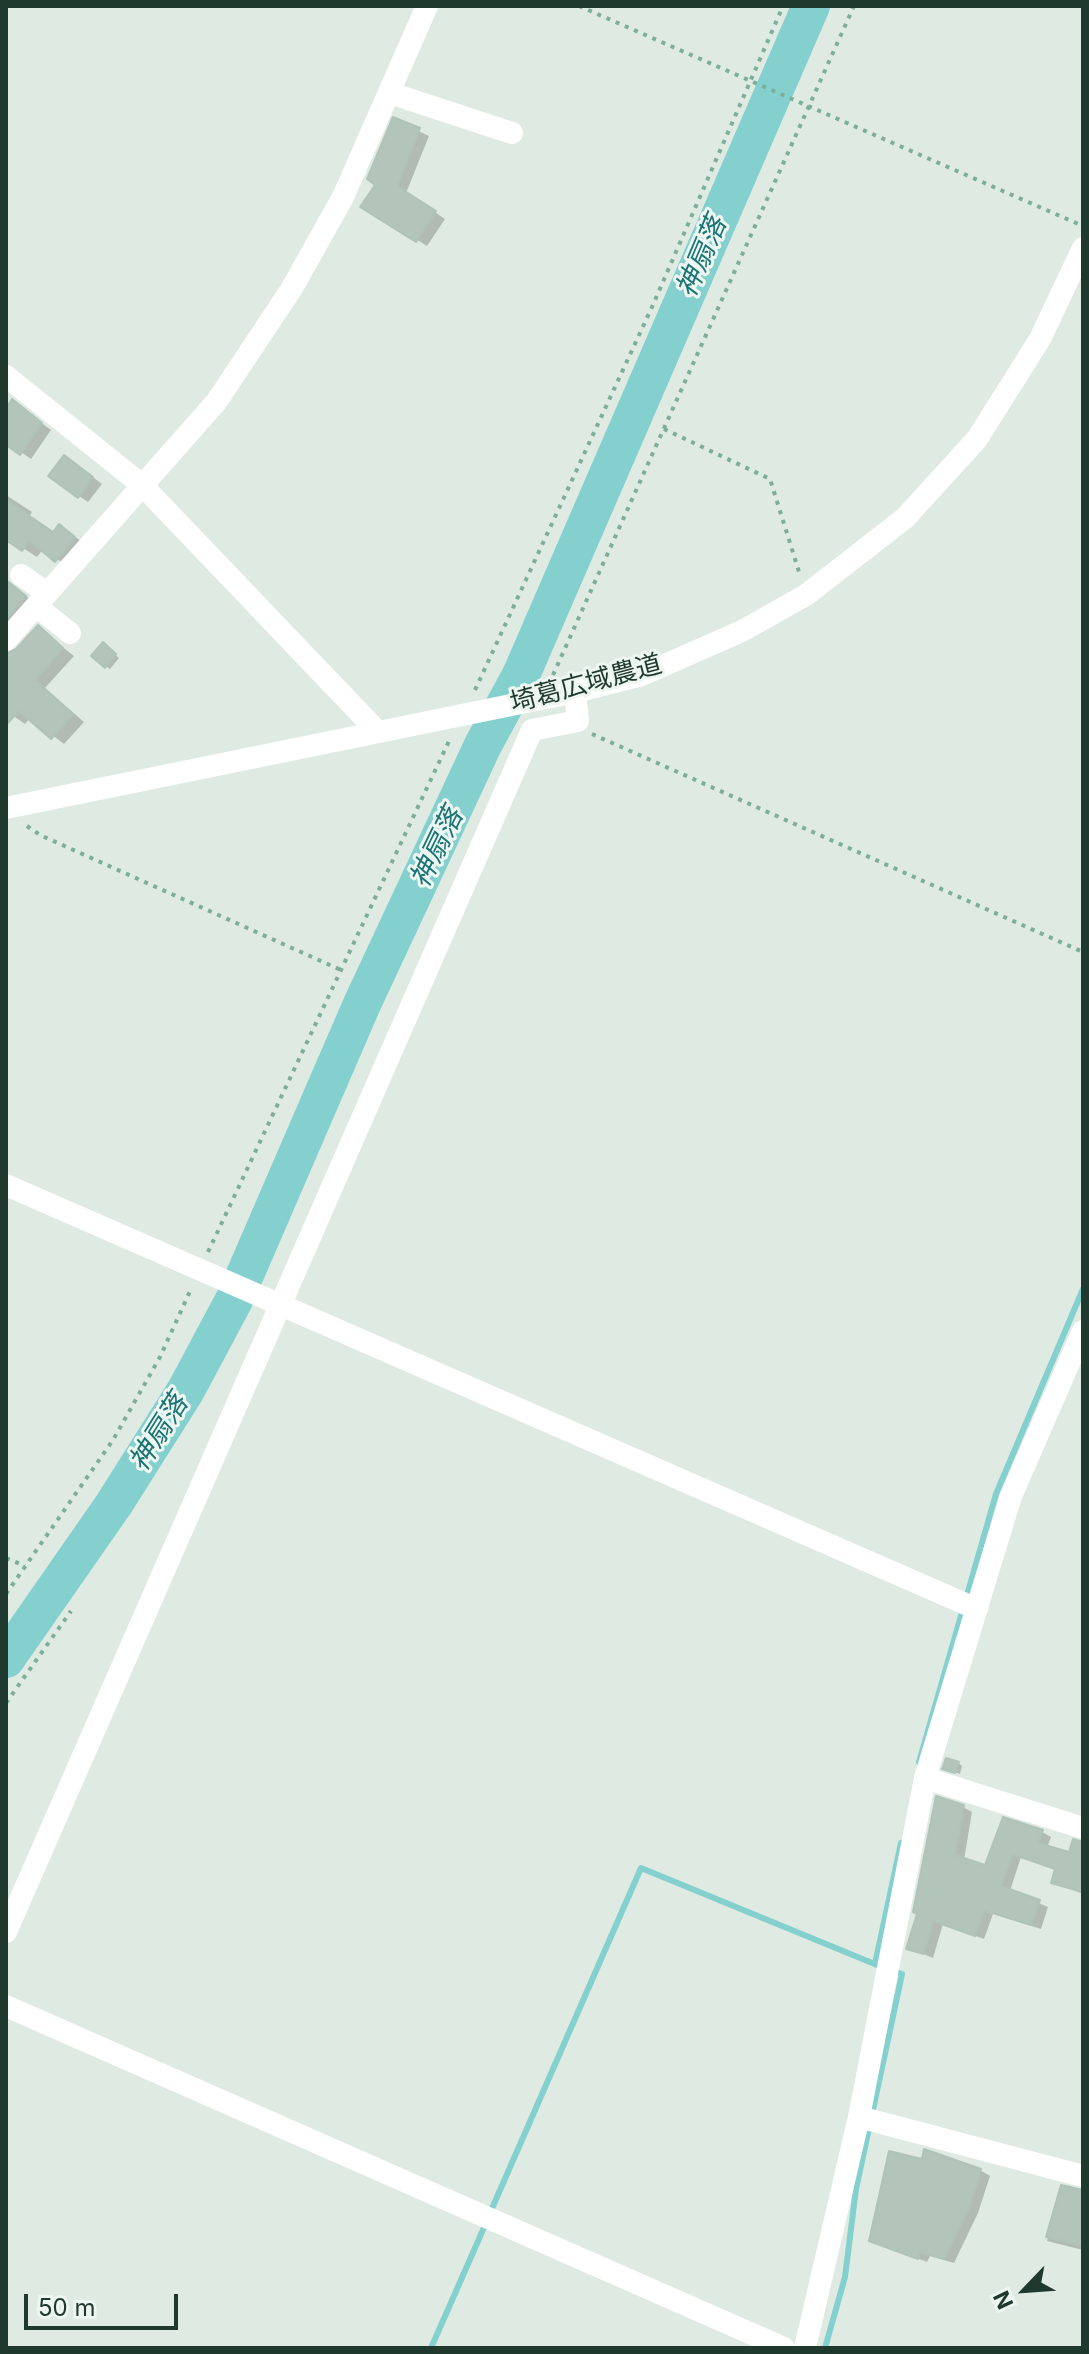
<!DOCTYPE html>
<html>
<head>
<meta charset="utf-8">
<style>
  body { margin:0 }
  #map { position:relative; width:1089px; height:2354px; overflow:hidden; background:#deeae2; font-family:Inter,sans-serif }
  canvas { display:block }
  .frame { position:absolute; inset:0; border:8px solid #1f392e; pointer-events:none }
  .north { position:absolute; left:985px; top:2250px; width:80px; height:80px; -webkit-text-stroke:6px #eef6f1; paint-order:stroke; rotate:245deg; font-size:22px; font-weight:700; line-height:32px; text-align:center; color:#1f392e }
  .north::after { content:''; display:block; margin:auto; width:28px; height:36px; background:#1f392e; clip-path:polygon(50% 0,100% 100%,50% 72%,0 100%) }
  .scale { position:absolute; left:24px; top:2294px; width:154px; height:36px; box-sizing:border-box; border:4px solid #1f392e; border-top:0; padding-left:10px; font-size:24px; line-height:28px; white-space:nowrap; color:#1f392e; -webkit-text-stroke:6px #eef6f1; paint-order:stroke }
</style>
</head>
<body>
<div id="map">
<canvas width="1089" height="2354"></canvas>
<div class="frame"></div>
<div class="north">N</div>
<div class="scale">50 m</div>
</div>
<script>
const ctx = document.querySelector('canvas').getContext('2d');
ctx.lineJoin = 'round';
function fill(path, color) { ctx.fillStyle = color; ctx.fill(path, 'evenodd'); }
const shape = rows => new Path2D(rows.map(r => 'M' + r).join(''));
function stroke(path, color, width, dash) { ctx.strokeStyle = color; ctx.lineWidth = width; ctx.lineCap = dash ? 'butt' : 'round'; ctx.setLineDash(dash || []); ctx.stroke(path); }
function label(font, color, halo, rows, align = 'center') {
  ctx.font = font + ' Inter,"Noto Sans JP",sans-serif'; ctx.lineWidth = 6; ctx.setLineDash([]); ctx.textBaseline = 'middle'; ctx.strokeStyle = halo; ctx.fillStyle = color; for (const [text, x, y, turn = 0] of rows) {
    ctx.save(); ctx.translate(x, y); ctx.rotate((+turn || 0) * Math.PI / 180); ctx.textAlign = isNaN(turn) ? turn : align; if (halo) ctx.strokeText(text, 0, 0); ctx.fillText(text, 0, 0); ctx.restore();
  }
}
fill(shape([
  [395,120,429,136,406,193,445,219,427,246,363,206,378,185],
  [13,402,51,430,31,459,6,442,6,413],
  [74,463,102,484,88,502,79,496],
  [6,495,32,512,29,517,54,534,60,526,88,546,70,568,43,549,37,557,6,537],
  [6,581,34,602,6,626],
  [38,628,74,656,45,688,84,722,64,744,30,718,25,724,6,711,6,665],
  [107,647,119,658,110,669,106,666],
  [958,1763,962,1766,960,1774,949,1770],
  [963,1807,972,1812,964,1860,988,1868,1042,1832,1051,1837,1047,1848,1070,1855,1083,1846,1083,1894,1053,1882,1057,1870,1021,1857,1010,1891,1048,1907,1041,1929,993,1914,984,1939,943,1924,933,1958,909,1948],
  [980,2170,990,2176,978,2213,954,2263,930,2256,927,2262,871,2240],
  [1062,2187,1083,2195,1083,2250,1047,2241]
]), '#0003');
stroke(shape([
  [919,1762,996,1494,1083,1289],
  [875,1964,901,1843],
  [490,2213,641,1868,882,1967],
  [431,2348,486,2223],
  [825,2348,845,2277,856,2189,902,1974,893,1971]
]), '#84d0cf', 6);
stroke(shape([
  [6,1659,114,1504,186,1390,234,1300,362,1004,483,745,521,675,811,6]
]), '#84d0cf', 38);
const building = shape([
  [393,117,420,128,397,186,436,211,416,242,360,207,375,185,367,179,393,117],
  [12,399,42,423,20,455,6,445,6,409,12,399],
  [64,455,93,477,78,498,48,476,64,455],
  [6,500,53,532,59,524,75,537,55,562,29,540,22,551,6,540,6,500],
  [6,580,26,596,6,619,6,580],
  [38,625,63,648,35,680,73,714,51,739,19,711,6,725,6,654,16,649,38,625],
  [103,642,116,654,105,668,91,656,103,642],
  [946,1758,959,1762,955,1773,942,1769,946,1758],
  [936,1796,964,1805,955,1855,985,1865,1003,1817,1043,1830,1038,1843,1069,1852,1073,1839,1083,1842,1083,1892,1051,1883,1055,1869,1012,1854,1001,1886,1040,1900,1031,1925,984,1910,975,1936,933,1921,924,1954,906,1949,917,1914,913,1912,936,1796],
  [924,2149,981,2169,969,2207,944,2259,920,2252,918,2259,869,2241,889,2151,922,2159,924,2149],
  [1061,2185,1083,2190,1083,2246,1046,2237,1061,2185]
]);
fill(building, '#b3c4bb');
stroke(building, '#b0c3b8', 2);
stroke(shape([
  [579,6,1083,226],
  [664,429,770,479,800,575],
  [553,675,854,6],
  [475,690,652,307,783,6],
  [592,734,1083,952],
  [27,826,40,835,341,970],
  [208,1252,450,739],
  [6,1558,25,1566],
  [6,1594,113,1440,160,1357,191,1289],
  [6,1703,71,1611]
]), '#7dae97', 4, [4, 6]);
stroke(shape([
  [390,93,512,133],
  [6,376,142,485,378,732],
  [21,575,47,593],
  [36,606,70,633],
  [6,640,217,401,292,288,343,197,427,6],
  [6,808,575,692,642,675,742,631,806,595,905,518,977,439,1040,339,1083,248],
  [6,1185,977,1609],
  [925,1778,1083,1828],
  [6,1932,532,730,578,721,575,692],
  [6,2006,784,2348],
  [859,2117,1083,2176],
  [805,2348,859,2117,925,1778,1011,1496,1083,1331]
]), '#fff', 22);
label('26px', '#1f392e', '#eef6f1', [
  ["埼葛広域農道",586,684,-15]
]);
label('italic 28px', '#197475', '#eef6f1', [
  ["神扇落",702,257,-67],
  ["神扇落",437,848,-64],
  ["神扇落",159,1433,-58]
]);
</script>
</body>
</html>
